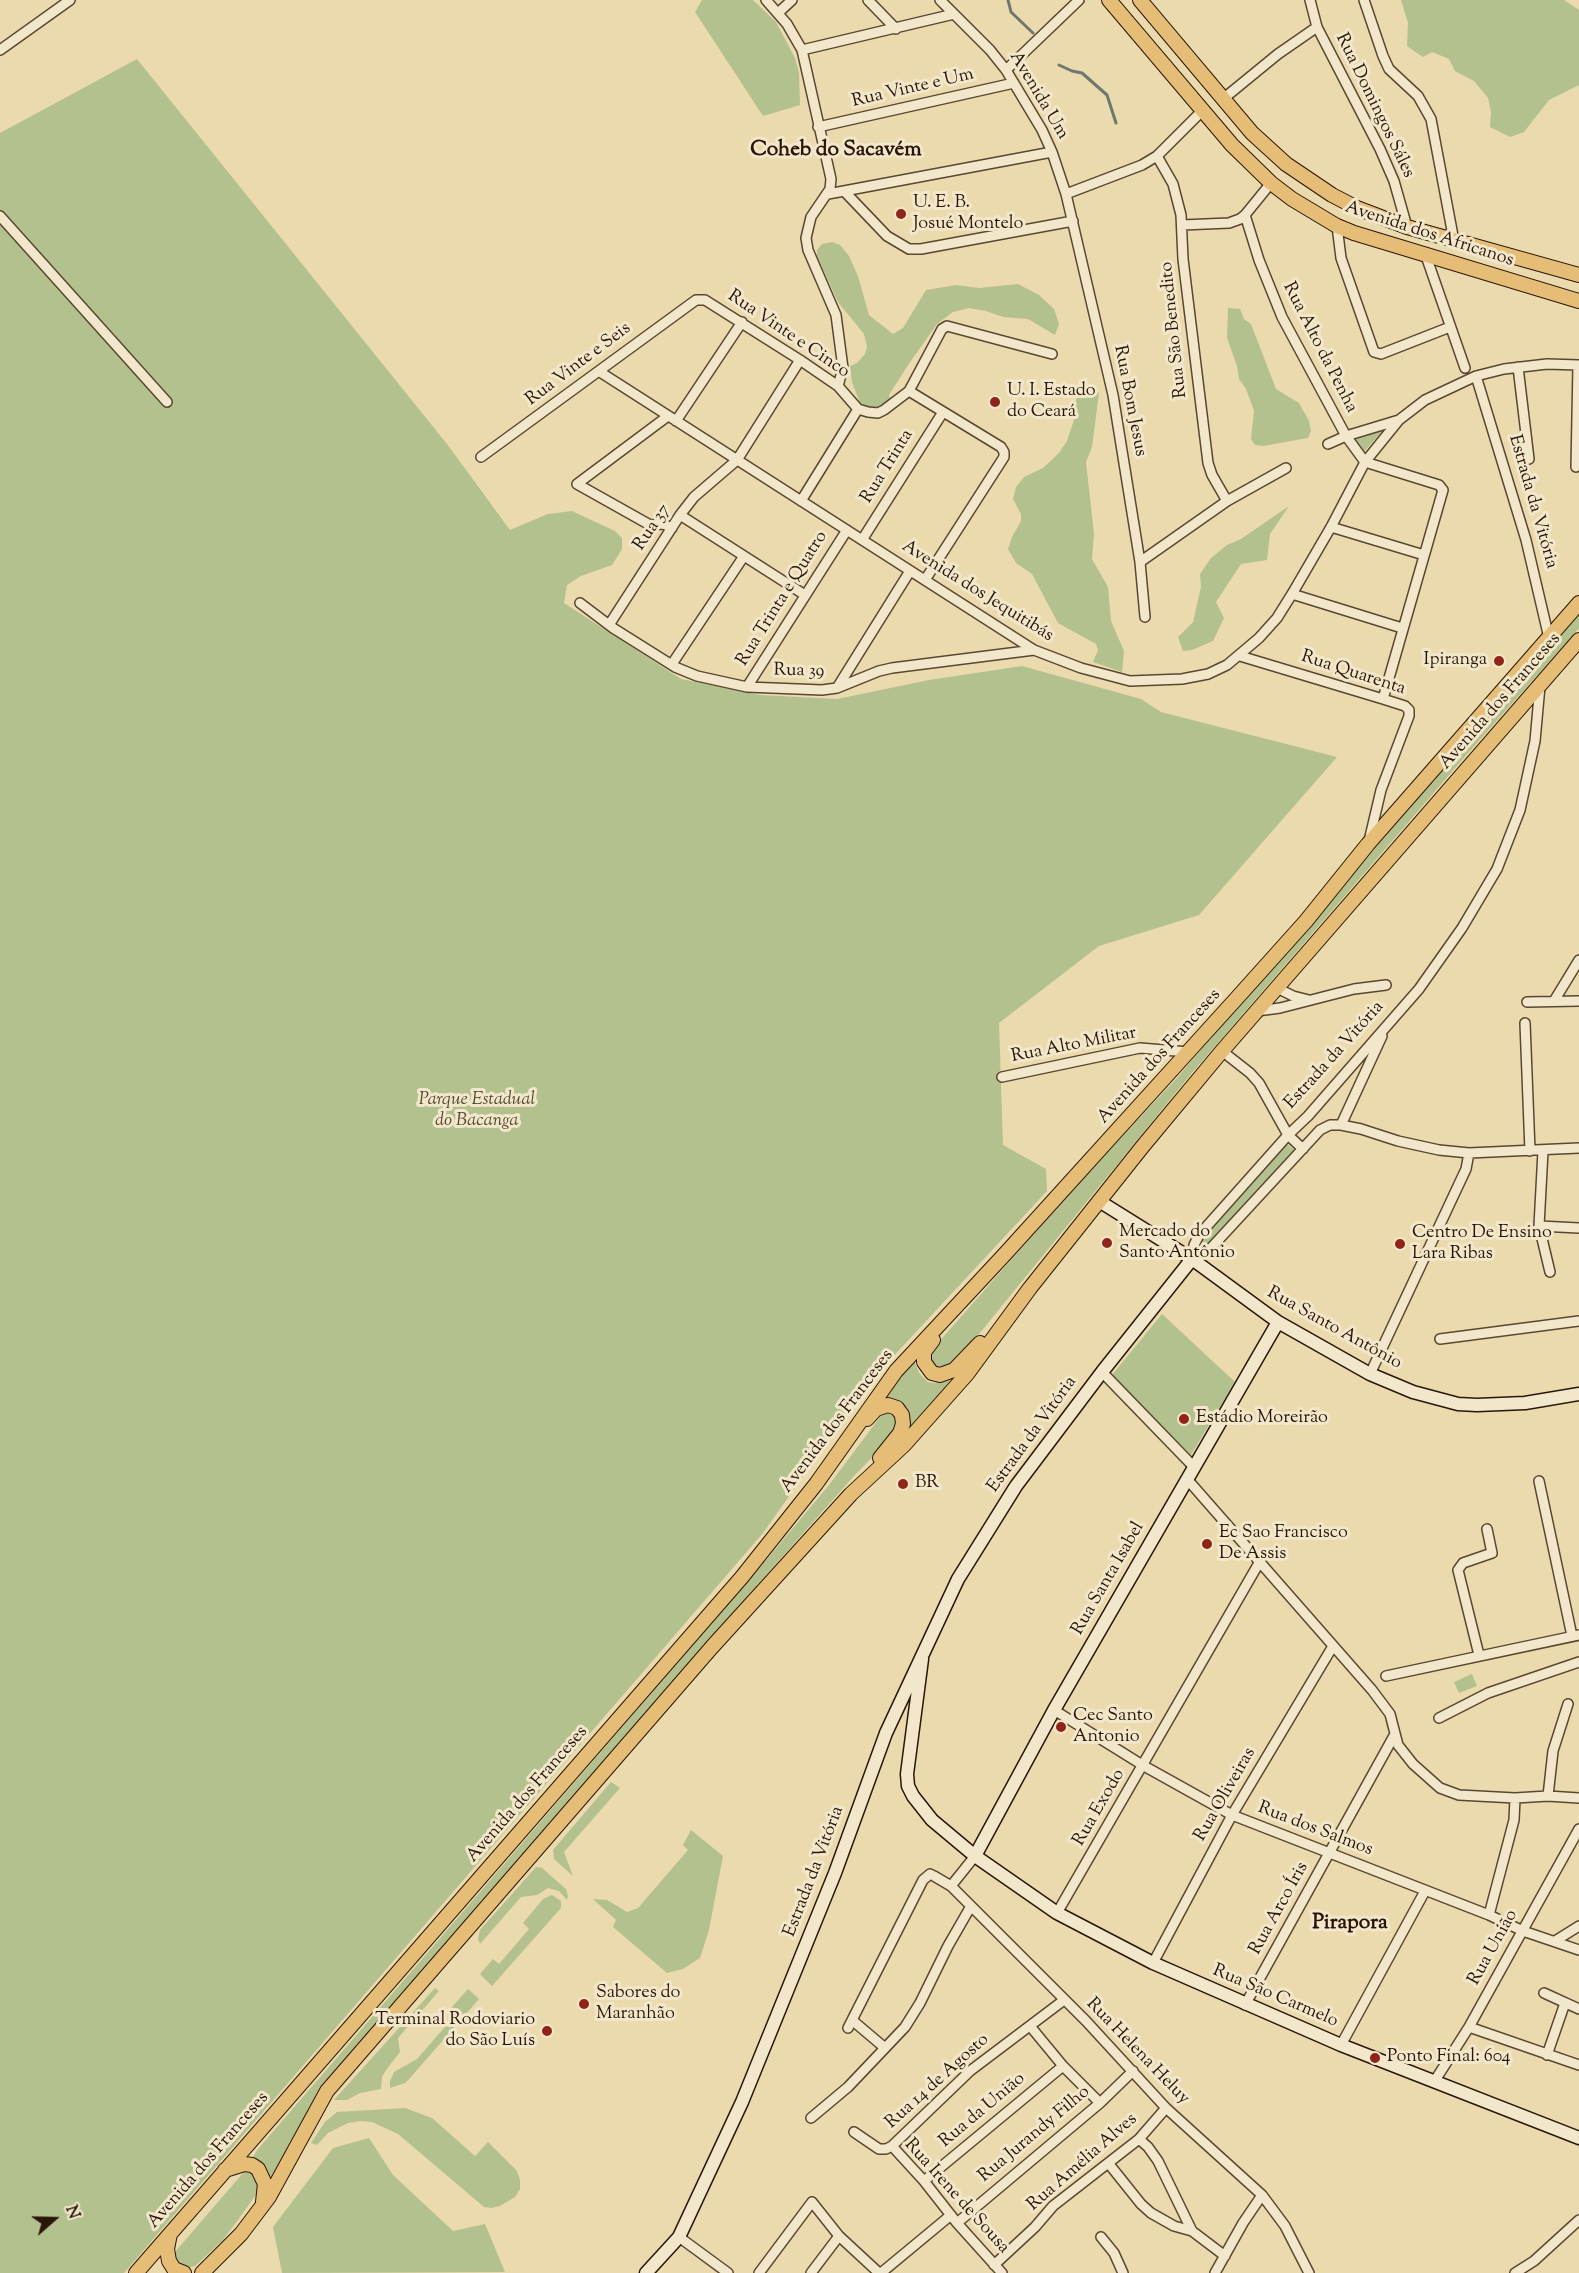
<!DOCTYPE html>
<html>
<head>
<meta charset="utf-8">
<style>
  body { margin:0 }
  #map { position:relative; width:1579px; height:2273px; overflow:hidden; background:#ebdaae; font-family:"Sorts Mill Goudy",serif }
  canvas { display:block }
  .north { position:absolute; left:24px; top:2189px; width:60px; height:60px; -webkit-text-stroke:4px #f2e7ca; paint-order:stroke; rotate:70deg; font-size:16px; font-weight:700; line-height:24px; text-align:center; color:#291608 }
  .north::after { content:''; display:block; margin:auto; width:21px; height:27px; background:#291608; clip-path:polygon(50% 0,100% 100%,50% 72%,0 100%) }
</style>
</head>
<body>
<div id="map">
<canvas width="1579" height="2273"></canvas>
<div class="north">N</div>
</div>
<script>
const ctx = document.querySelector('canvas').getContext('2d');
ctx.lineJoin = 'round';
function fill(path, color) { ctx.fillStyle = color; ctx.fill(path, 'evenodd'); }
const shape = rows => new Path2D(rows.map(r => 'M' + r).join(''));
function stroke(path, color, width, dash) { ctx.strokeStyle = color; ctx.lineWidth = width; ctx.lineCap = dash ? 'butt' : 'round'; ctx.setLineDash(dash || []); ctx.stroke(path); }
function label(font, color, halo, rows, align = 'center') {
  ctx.font = font + ' "Sorts Mill Goudy",serif'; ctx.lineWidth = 6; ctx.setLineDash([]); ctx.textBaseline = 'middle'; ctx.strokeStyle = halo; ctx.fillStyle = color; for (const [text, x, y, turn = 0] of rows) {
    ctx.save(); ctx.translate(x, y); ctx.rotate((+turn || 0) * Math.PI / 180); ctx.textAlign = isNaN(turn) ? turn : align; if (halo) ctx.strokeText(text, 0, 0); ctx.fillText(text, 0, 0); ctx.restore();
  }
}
fill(shape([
  [702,0,753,0,776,22,795,58,799,73,800,105,763,116,695,12],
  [1401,0,1564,0,1579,10,1579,85,1549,100,1524,132,1510,137,1490,127,1491,112,1488,98,1474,81,1455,71,1449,59,1432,52,1423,57,1407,46,1408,23],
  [137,59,447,444,510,530,548,514,572,511,615,531,622,538,622,549,612,565,581,576,567,585,564,603,681,679,760,695,837,699,929,680,1022,666,1141,699,1161,712,1337,757,1199,915,1099,946,999,1023,1003,1145,1046,1169,1047,1191,889,1361,850,1410,763,1533,124,2273,0,2273,0,133],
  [832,242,840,245,849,256,858,276,869,315,893,334,903,328,926,290,956,285,979,288,1018,284,1039,295,1054,309,1059,324,1055,335,1028,319,1003,317,986,311,969,308,953,312,937,324,908,365,889,395,891,401,883,407,869,407,860,403,852,382,850,366,857,363,865,354,867,347,864,334,838,302,817,256,817,250,822,244],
  [1228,308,1240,309,1244,319,1251,324,1276,389,1299,403,1309,421,1311,431,1308,438,1263,446,1255,445,1251,439,1254,411,1246,389,1239,379,1237,366,1227,338],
  [1092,387,1099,393,1092,447,1086,462,1094,534,1092,559,1108,587,1111,621,1124,651,1122,672,1093,662,1098,650,1096,644,1058,623,1032,574,1016,563,1008,549,1012,537,1021,521,1021,514,1013,499,1016,487,1024,477,1043,468,1059,453,1067,441,1075,417,1076,400,1083,388],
  [1384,429,1362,454,1353,439],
  [1289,506,1270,534,1267,560,1241,564,1216,602,1224,618,1213,641,1192,650,1183,651,1178,637,1193,622,1201,587,1200,574,1211,558,1227,545,1241,539],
  [1579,612,1579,628,1469,752,1191,1074,979,1334,953,1363,948,1366,936,1367,930,1362,931,1354,937,1344,1077,1185,1175,1080],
  [1287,1144,1295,1151,1202,1252,1196,1247],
  [1162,1314,1235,1382,1191,1455,1112,1375],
  [914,1359,919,1373,928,1382,935,1383,953,1380,909,1432,910,1418,909,1411,904,1405,893,1399,880,1400],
  [883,1413,889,1413,896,1418,898,1424,894,1435,854,1476,758,1584,320,2088,272,2176,269,2176,263,2164,251,2160,258,2149,752,1577,829,1485],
  [1472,1674,1477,1686,1459,1693,1454,1682],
  [611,1782,620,1788,564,1852,573,1876,554,1859,553,1850],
  [691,1830,723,1856,709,1930,700,1958,683,1969,667,1973,613,1927,616,1920,593,1899,607,1900,627,1912,638,1908,688,1850,683,1845],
  [536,1867,542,1868,566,1889,568,1896,567,1900,559,1891,548,1888,537,1895,521,1897,480,1944,478,1939,480,1930],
  [552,1895,561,1901,561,1908,492,1986,480,1974,493,1959,499,1964,529,1929,523,1923,543,1899],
  [435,1988,439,1991,398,2038,400,2052,386,2070,382,2077,381,2089,360,2093,347,2100,334,2100],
  [468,1989,479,1999,410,2078,405,2083,390,2088,390,2081,394,2072,417,2059,457,2013,452,2007],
  [405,2108,432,2118,475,2156,488,2142,517,2171,520,2180,520,2189,515,2197,500,2206,491,2208,484,2207,398,2134,372,2122,361,2121,348,2123,328,2133,317,2145,311,2143,325,2122,337,2112],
  [369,2138,393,2175,453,2231,485,2224,505,2272,282,2273,273,2227,333,2148],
  [247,2172,252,2172,260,2189,238,2220,222,2241,195,2266,184,2269,178,2267,174,2253,243,2173]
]), '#b3c18e');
stroke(shape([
  [1008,0,1011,12,1033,33],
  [1059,65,1072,71,1082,73,1107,95,1116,123]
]), '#6d786e', 3);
const street = shape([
  [766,0,787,24,802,50,831,179,830,189,811,217,806,238,808,250,836,315,843,368,838,386],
  [868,0,896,29],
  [940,0,990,50,1006,70,1042,130,1052,152,1066,194,1113,395,1140,562,1145,617],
  [1310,0,1317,27,1380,149,1394,181,1407,227],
  [1364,0,1383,56,1389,69,1418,96,1431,119,1454,241],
  [778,13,792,0],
  [0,50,70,0],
  [802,50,954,14],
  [1006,70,1079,0],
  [1223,99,1278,54,1317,27],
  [818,127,1014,83],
  [1157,156,1173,184,1181,215,1183,259,1208,463,1212,475,1227,501],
  [844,191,887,236,909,249,921,249,1073,221],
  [828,194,1052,152],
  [1066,194,1142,165,1157,156,1202,111],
  [1245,215,1259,260,1282,317,1346,436,1365,462,1439,485,1443,490,1383,699],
  [0,216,167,402],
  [1182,225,1229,223,1240,219,1245,215,1271,183],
  [1337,226,1341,258,1374,352,1381,354,1450,327],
  [1426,256,1465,368],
  [1518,367,1529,459],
  [600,372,1034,650,1081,668,1130,681,1182,679,1208,674,1227,665,1259,638,1277,618,1292,594,1331,527,1365,462,1399,420],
  [1476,376,1526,540,1549,638],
  [909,391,1001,447,1004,452,1004,457,925,580],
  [668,416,577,484,650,525,663,524,672,528],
  [676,421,742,322],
  [1328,444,1346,436,1399,420,1425,400,1476,376,1504,369,1547,364,1579,365],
  [481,457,696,300,705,300,800,360,838,386,858,409,868,412,878,413,884,410,909,391,942,329,947,326,1052,354],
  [1576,467,1578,365],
  [801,501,858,409],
  [680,515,805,595],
  [1331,527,1424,555],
  [862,540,943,412],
  [1140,562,1227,501,1286,468],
  [1292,594,1402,628],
  [580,603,613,628,675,667,697,676,747,687,822,690,837,688,879,671,892,668,1034,650],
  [609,625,680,515,694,497,737,460,800,360],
  [1240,656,1383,699,1405,706,1409,710,1409,716,1381,790,1369,841],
  [672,664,744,556],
  [747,687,847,530],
  [837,688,910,571],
  [1277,988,1293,996,1309,1000],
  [1554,1001,1579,960],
  [1527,1002,1579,1001],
  [1257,1011,1280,1008,1354,989,1386,985],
  [1525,1023,1530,1151],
  [1222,1051,1250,1073,1259,1083,1288,1135,1303,1149],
  [1002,1077,1140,1048,1188,1052],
  [1341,1125,1382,1036],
  [1543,1151,1539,1226,1550,1272],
  [1539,1226,1579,1228],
  [1192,1259,1194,1245,1199,1235,1288,1135,1308,1116,1419,989,1462,928,1497,869,1520,810,1535,741,1540,686],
  [1192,1259,1211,1248,1320,1130,1330,1125,1341,1125,1361,1129,1398,1141,1439,1150,1469,1153,1579,1148],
  [1440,1339,1579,1321],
  [1102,1372,1194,1467],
  [1370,1374,1466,1169,1469,1153],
  [1187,1479,1372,1690,1390,1714,1398,1745,1413,1764,1440,1788,1459,1795,1515,1798,1548,1796,1579,1798],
  [1539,1481,1572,1636],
  [1479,1655,1458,1570,1463,1563,1492,1553,1487,1529],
  [1386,1676,1579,1635],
  [1054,1710,1144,1766,1232,1815,1489,1915,1523,1931,1579,1950],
  [1439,1718,1488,1693,1579,1662],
  [1548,1796,1553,1751,1568,1704],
  [951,1886,975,1856],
  [1057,1913,1259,1563],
  [1489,1915,1514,1820,1515,1798],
  [1555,1941,1579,1926],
  [1153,1963,1232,1815,1333,1646],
  [1544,1993,1579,2009],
  [1245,2005,1395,1734],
  [852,2020,885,2048],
  [1030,2026,1063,2066,1100,2103],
  [1469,2027,1579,2065],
  [848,2028,923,1880,930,1874,934,1876,951,1886,1086,2021,1166,2108,1262,2195,1285,2226,1309,2273],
  [1341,2045,1425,1891],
  [1547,2055,1565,2003],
  [1434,2082,1469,2027,1579,1829],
  [811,2118,848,2087,905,2027,920,2003,948,1946,971,1906],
  [854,2132,879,2149,886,2149,892,2146,924,2181,957,2223,1002,2273],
  [1139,2139,1148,2147,1158,2161,1192,2231],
  [892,2146,970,2071,1064,2000],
  [1109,2164,1141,2204,1151,2213,1174,2226,1192,2231,1225,2256],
  [924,2181,1063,2066],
  [957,2223,1100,2103,1133,2071],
  [679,2237,728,2273],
  [1101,2237,1114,2253,1123,2273],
  [994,2265,1035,2227,1053,2206,1139,2139,1166,2108],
  [759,2273,812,2202,839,2236,879,2273],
  [811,2273,839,2236],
  [881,2273,951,2215],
  [1215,2273,1243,2223,1262,2195],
  [1515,2273,1534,2261,1579,2220]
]);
const secondary = shape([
  [1099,1201,1192,1259,1278,1322,1370,1374,1413,1392,1458,1404,1477,1405,1525,1403,1579,1394],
  [922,1659,907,1774,908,1786,913,1796,932,1820,975,1856,1057,1913,1153,1963,1341,2045,1579,2138],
  [975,1856,1054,1710,1278,1322],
  [646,2273,679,2237,742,2102,835,1873,886,1733,958,1579,1016,1486,1102,1372,1192,1259]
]);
const primary = shape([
  [1109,0,1232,145,1271,183,1292,199,1337,226,1354,233,1579,301],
  [1140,0,1252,133,1286,164,1332,195,1357,208,1407,227,1579,275],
  [933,1340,924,1352,924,1362,932,1373,940,1375,954,1370,980,1343],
  [867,1419,876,1409,888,1405,897,1408,902,1415,903,1424,900,1433,880,1458],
  [225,2170,244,2164,252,2165,258,2169,265,2184,263,2202],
  [170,2234,167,2249,169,2261,174,2269,184,2273],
  [136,2273,742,1577,816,1484,896,1371,1005,1254,1236,999,1306,921,1368,844,1579,603],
  [202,2273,241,2234,269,2197,327,2091,712,1647,851,1494,904,1445,967,1374,1030,1288,1143,1146,1222,1051,1579,640]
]);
stroke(street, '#5a4732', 12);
stroke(secondary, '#291608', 15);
stroke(primary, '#291608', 16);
stroke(street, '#f2e7ca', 9);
stroke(secondary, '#f2e7ca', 12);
stroke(primary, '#e6bd77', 14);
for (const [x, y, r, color] of [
  [901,214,6,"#8f2418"],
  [995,402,6,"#8f2418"],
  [1499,661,6,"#8f2418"],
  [1107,1243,6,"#8f2418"],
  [1400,1244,6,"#8f2418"],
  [1184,1419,6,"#8f2418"],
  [903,1484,6,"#8f2418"],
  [1207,1544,6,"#8f2418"],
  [1061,1727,6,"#8f2418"],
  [584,2004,6,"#8f2418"],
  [547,2031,6,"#8f2418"],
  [1375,2058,6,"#8f2418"]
]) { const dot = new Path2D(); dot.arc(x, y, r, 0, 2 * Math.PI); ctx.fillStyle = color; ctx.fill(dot); stroke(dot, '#f2e7ca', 2); }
label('18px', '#291608', '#f2e7ca', [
  ["Rua Vinte e Um",913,89,-13],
  ["Avenida Um",1038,96,59],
  ["Rua Domingos Sáles",1374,106,64],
  ["Avenida dos Africanos",1429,235,18],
  ["Rua São Benedito",1175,330,-96],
  ["Rua Vinte e Cinco",788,335,34],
  ["Rua Alto da Penha",1319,348,63],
  ["Rua Vinte e Seis",579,365,-37],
  ["Rua Bom Jesus",1129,401,79],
  ["Rua Trinta",888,467,-58],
  ["Estrada da Vitória",1532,502,74],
  ["Rua 37",653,528,-56],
  ["Avenida dos Jequitibás",977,592,32],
  ["Rua Trinta e Quatro",783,599,-58],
  ["Rua 39",799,672,1],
  ["Rua Quarenta",1353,674,18],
  ["Avenida dos Franceses",1501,702,-49],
  ["Rua Alto Militar",1074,1046,-11],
  ["Estrada da Vitória",1335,1056,-48],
  ["Avenida dos Franceses",1160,1057,-48],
  ["Rua Santo Antônio",1334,1329,29],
  ["Avenida dos Franceses",838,1422,-53],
  ["Estrada da Vitória",1033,1435,-54],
  ["Rua Santa Isabel",1109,1579,-60],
  ["Avenida dos Franceses",528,1795,-49],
  ["Rua Oliveiras",1226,1795,-60],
  ["Rua Exodo",1100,1808,-60],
  ["Rua dos Salmos",1315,1830,21],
  ["Estrada da Vitória",815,1872,-69],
  ["Rua Arco Íris",1280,1909,-61],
  ["Rua União",1494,1948,-61],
  ["Rua São Carmelo",1275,1997,23],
  ["Rua Helena Heluy",1137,2052,46],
  ["Rua 14 de Agosto",938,2082,-42],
  ["Rua da União",983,2111,-40],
  ["Rua Jurandy Filho",1035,2135,-40],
  ["Avenida dos Franceses",209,2161,-49],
  ["Rua Amélia Alves",1083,2163,-41],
  ["Rua Irene de Sousa",956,2197,48]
]);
label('18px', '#291608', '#f2e7ca', [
  ["U. E. B.",913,204],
  ["Josué Montelo",913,225],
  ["U. I. Estado",1007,392],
  ["do Ceará",1007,413],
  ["Ipiranga",1487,661,"right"],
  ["Mercado do",1119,1233],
  ["Santo Antônio",1119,1254],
  ["Centro De Ensino",1412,1234],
  ["Lara Ribas",1412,1255],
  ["Estádio Moreirão",1196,1419],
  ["BR",915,1484],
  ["Ec Sao Francisco",1219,1534],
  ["De Assis",1219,1555],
  ["Cec Santo",1073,1717],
  ["Antonio",1073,1738],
  ["Sabores do",596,1994],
  ["Maranhão",596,2015],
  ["Terminal Rodoviario",535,2021,"right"],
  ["do São Luís",535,2042,"right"],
  ["Ponto Final: 604",1387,2058]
], 'left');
label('italic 18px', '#524930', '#f2e7ca', [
  ["Parque Estadual",477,1101],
  ["do Bacanga",477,1122]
]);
label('bold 21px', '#291608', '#f2e7ca', [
  ["Coheb do Sacavém",836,151],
  ["Pirapora",1350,1924]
]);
</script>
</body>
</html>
